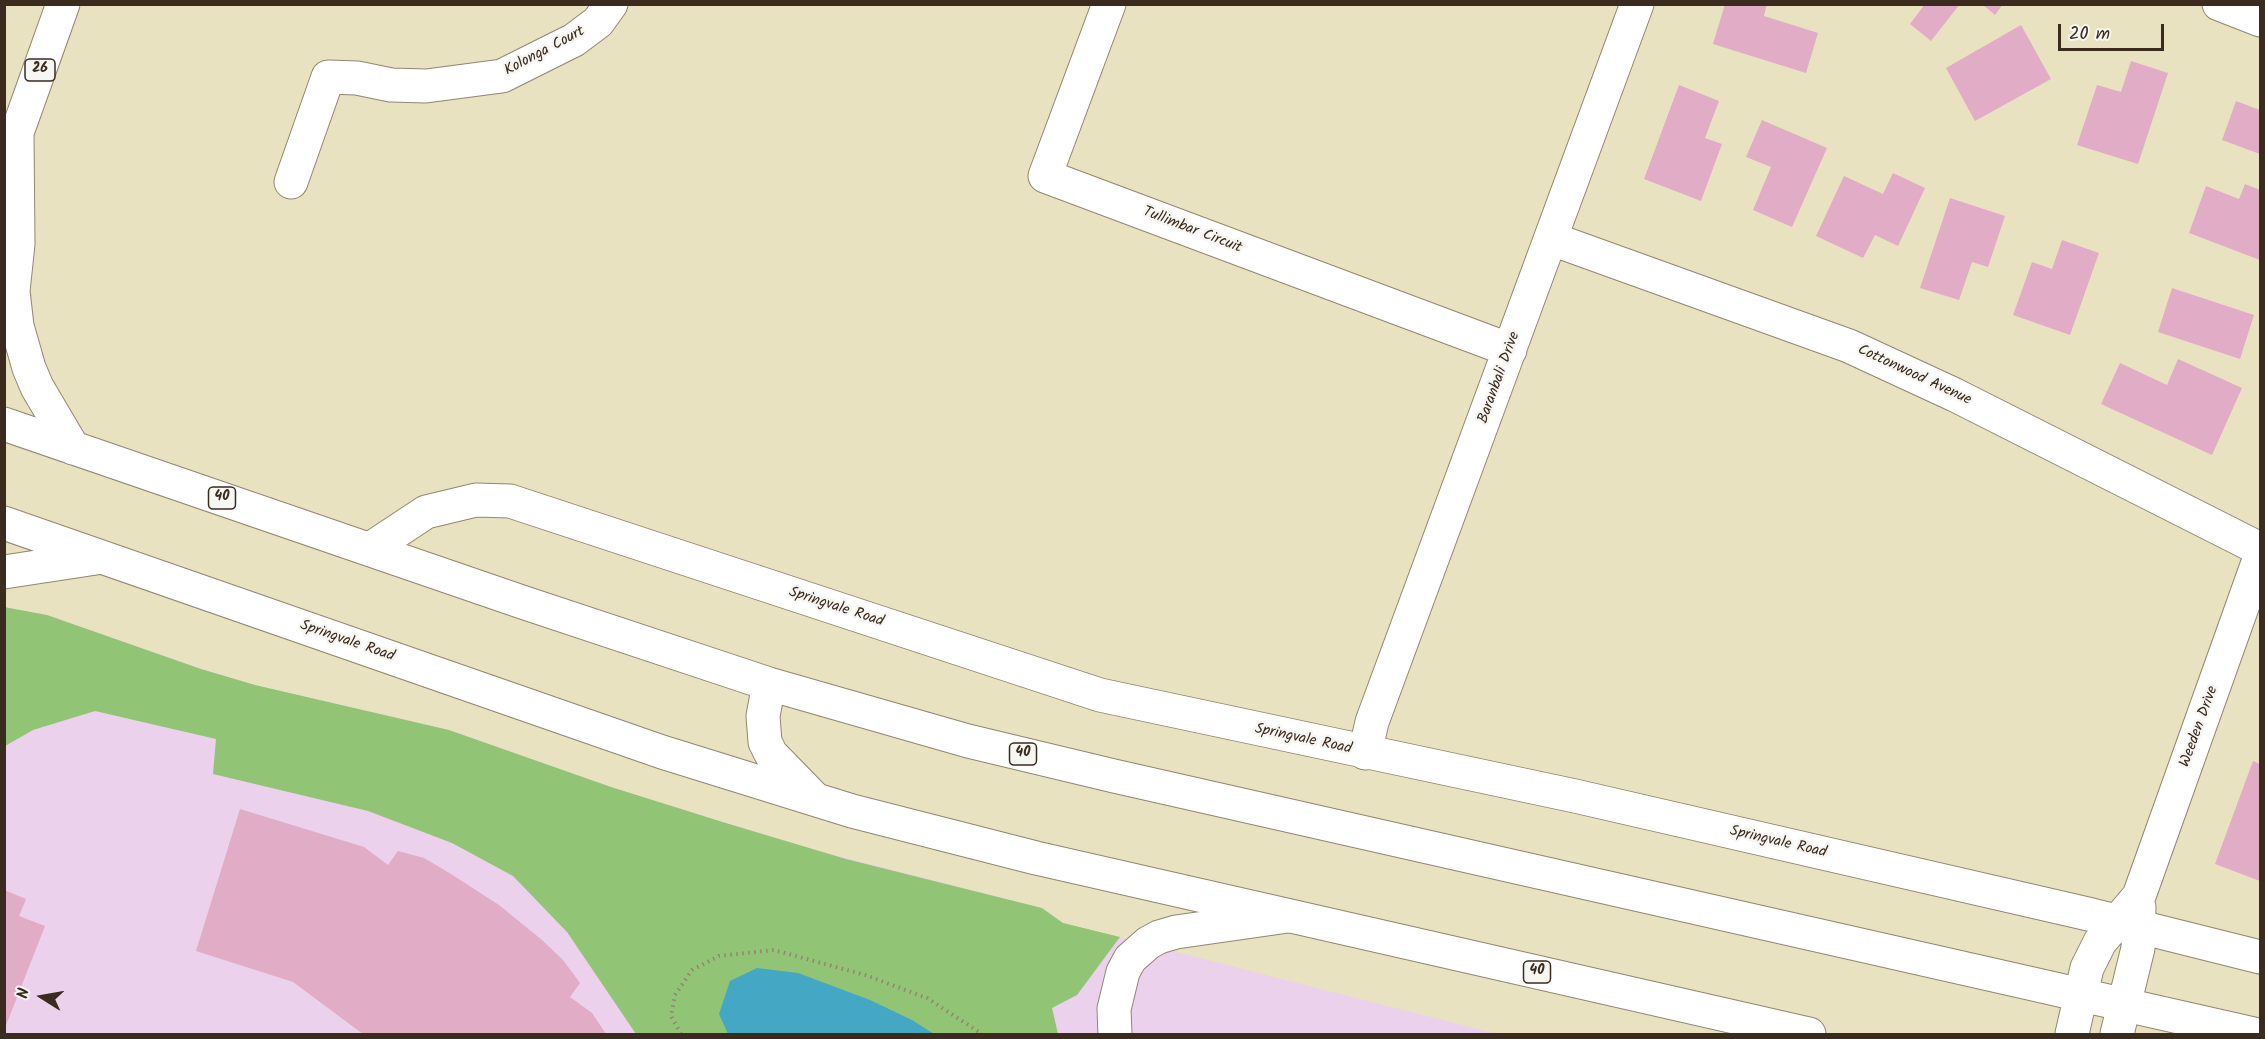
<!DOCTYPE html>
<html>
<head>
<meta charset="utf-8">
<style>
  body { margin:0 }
  #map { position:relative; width:2265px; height:1039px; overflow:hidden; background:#e9e2c1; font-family:Kalam,sans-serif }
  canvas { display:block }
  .frame { position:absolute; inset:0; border:6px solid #3b2a1e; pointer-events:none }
  .north { position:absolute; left:12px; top:967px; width:60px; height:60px; -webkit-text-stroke:4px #f6f6f2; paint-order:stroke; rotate:281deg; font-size:16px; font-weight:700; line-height:24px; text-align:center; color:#3b2a1e }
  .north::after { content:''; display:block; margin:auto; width:21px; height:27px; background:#3b2a1e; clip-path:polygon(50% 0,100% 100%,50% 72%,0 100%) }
  .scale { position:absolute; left:2058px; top:24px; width:106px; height:27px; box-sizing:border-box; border:3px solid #3b2a1e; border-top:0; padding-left:8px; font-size:18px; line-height:21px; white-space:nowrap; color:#3b2a1e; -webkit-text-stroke:4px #f6f6f2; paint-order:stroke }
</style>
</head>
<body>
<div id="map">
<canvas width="2265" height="1039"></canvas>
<div class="frame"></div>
<div class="north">N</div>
<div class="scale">20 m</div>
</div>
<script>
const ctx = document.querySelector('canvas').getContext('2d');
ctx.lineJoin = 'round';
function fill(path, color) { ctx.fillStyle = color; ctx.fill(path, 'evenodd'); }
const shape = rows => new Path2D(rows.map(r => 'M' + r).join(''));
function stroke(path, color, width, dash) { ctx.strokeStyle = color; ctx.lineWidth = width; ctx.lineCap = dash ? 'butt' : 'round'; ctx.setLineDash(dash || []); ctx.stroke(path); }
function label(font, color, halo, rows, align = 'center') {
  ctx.font = font + ' Kalam,sans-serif'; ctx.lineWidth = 5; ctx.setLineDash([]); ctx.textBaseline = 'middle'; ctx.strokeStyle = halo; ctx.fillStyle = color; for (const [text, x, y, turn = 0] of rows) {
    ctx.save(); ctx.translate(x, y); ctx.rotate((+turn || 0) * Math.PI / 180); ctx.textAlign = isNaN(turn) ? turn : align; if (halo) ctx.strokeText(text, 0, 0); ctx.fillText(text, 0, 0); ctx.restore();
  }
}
fill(shape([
  [4,607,47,615,201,669,255,685,449,730,611,787,807,848,1042,908,1063,923,1497,1034,5,1034]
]), '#ebd1eb');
fill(shape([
  [4,607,47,615,201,669,255,685,449,730,611,787,729,824,846,859,1042,908,1063,923,1120,937,1077,995,1052,1008,1058,1034,636,1034,567,932,513,876,452,843,368,811,213,774,216,739,95,711,33,730,5,746]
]), '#91c475');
fill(shape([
  [757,968,798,973,870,1000,912,1020,934,1034,728,1034,719,1014,730,981]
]), '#44a8c4');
fill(shape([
  [1725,4,1767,4,1764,16,1818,33,1806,73,1713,44],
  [1925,4,1960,4,1931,41,1910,24],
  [1982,4,2003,4,1995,15],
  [2021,25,2051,79,1975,121,1946,68],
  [2131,61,2168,73,2138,164,2077,145,2097,85,2121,92],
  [1679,85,1719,101,1705,138,1722,144,1701,201,1644,179],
  [2236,101,2260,110,2260,154,2222,140],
  [1762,120,1827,148,1792,227,1753,210,1771,167,1746,157],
  [1893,173,1925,188,1898,246,1875,235,1863,258,1816,236,1844,176,1883,194],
  [2245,184,2260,190,2260,260,2189,233,2206,186,2239,199],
  [1950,198,2005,216,1988,267,1972,262,1959,300,1920,288],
  [2062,240,2099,253,2070,335,2013,315,2032,262,2052,269],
  [2172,288,2254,315,2240,359,2158,332],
  [2178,359,2242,388,2212,455,2101,404,2120,363,2167,385],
  [2253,761,2260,764,2260,881,2215,864],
  [240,809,364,847,388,865,398,851,424,858,451,874,499,905,542,940,563,960,580,983,570,997,592,1013,606,1034,363,1034,293,982,196,951],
  [4,890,26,899,19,916,45,926,5,1028]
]), '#e1acc5');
const minor = shape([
  [1109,4,1045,176,1510,350],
  [2219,4,2260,20],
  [291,182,328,77,357,78,391,85,426,86,502,76,574,40,598,22,611,4],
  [1552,239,1849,346,1955,395,2260,549],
  [370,549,426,512,476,500,510,501,1100,695,1575,796,2088,914,2260,957],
  [1365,753,1372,722,1637,4],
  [1115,1034,1114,1009,1123,972,1130,959,1148,943,1159,937,1176,932,1288,916],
  [2072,1034,2087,968,2100,942,2139,896,2260,557],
  [2117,1034,2138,948,2139,907]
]);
const highway = shape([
  [17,135,18,244,13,291,17,326,29,368,37,387,73,448],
  [9,155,63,4],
  [4,424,522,602,769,684,968,741,1114,776,2254,1034],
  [4,523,662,752,852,811,1036,858,1809,1034],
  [4,572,96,558],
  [769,684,763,716,765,742,771,754,813,797]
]);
stroke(minor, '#928670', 35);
stroke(highway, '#928670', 35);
stroke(shape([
  [681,1034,671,1016,675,995,692,970,719,956,774,950,865,975,927,998,982,1034]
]), '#928670', 4, [1.5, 4.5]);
stroke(minor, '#fff', 33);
stroke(highway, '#fff', 33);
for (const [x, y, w] of [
  [40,70,30],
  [222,498,27],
  [1023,754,27],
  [1537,972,27]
]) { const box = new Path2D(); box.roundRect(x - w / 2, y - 11, w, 22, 4.5); ctx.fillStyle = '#f6f6f2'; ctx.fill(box); stroke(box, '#3b2a1e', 1.5); }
label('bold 14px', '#3b2a1e', null, [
  ["26",40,70],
  ["40",222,498],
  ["40",1023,754],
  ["40",1537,972]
]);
label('15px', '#3b2a1e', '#f6f6f2', [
  ["Kolonga Court",545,52,-28],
  ["Tullimbar Circuit",1192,231,21],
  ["Cottonwood Avenue",1914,376,25],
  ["Baranbali Drive",1500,378,-70],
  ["Springvale Road",836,608,18],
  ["Springvale Road",347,642,19],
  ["Weeden Drive",2200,727,-70],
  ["Springvale Road",1303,740,12],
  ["Springvale Road",1778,843,13]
]);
</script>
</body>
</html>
